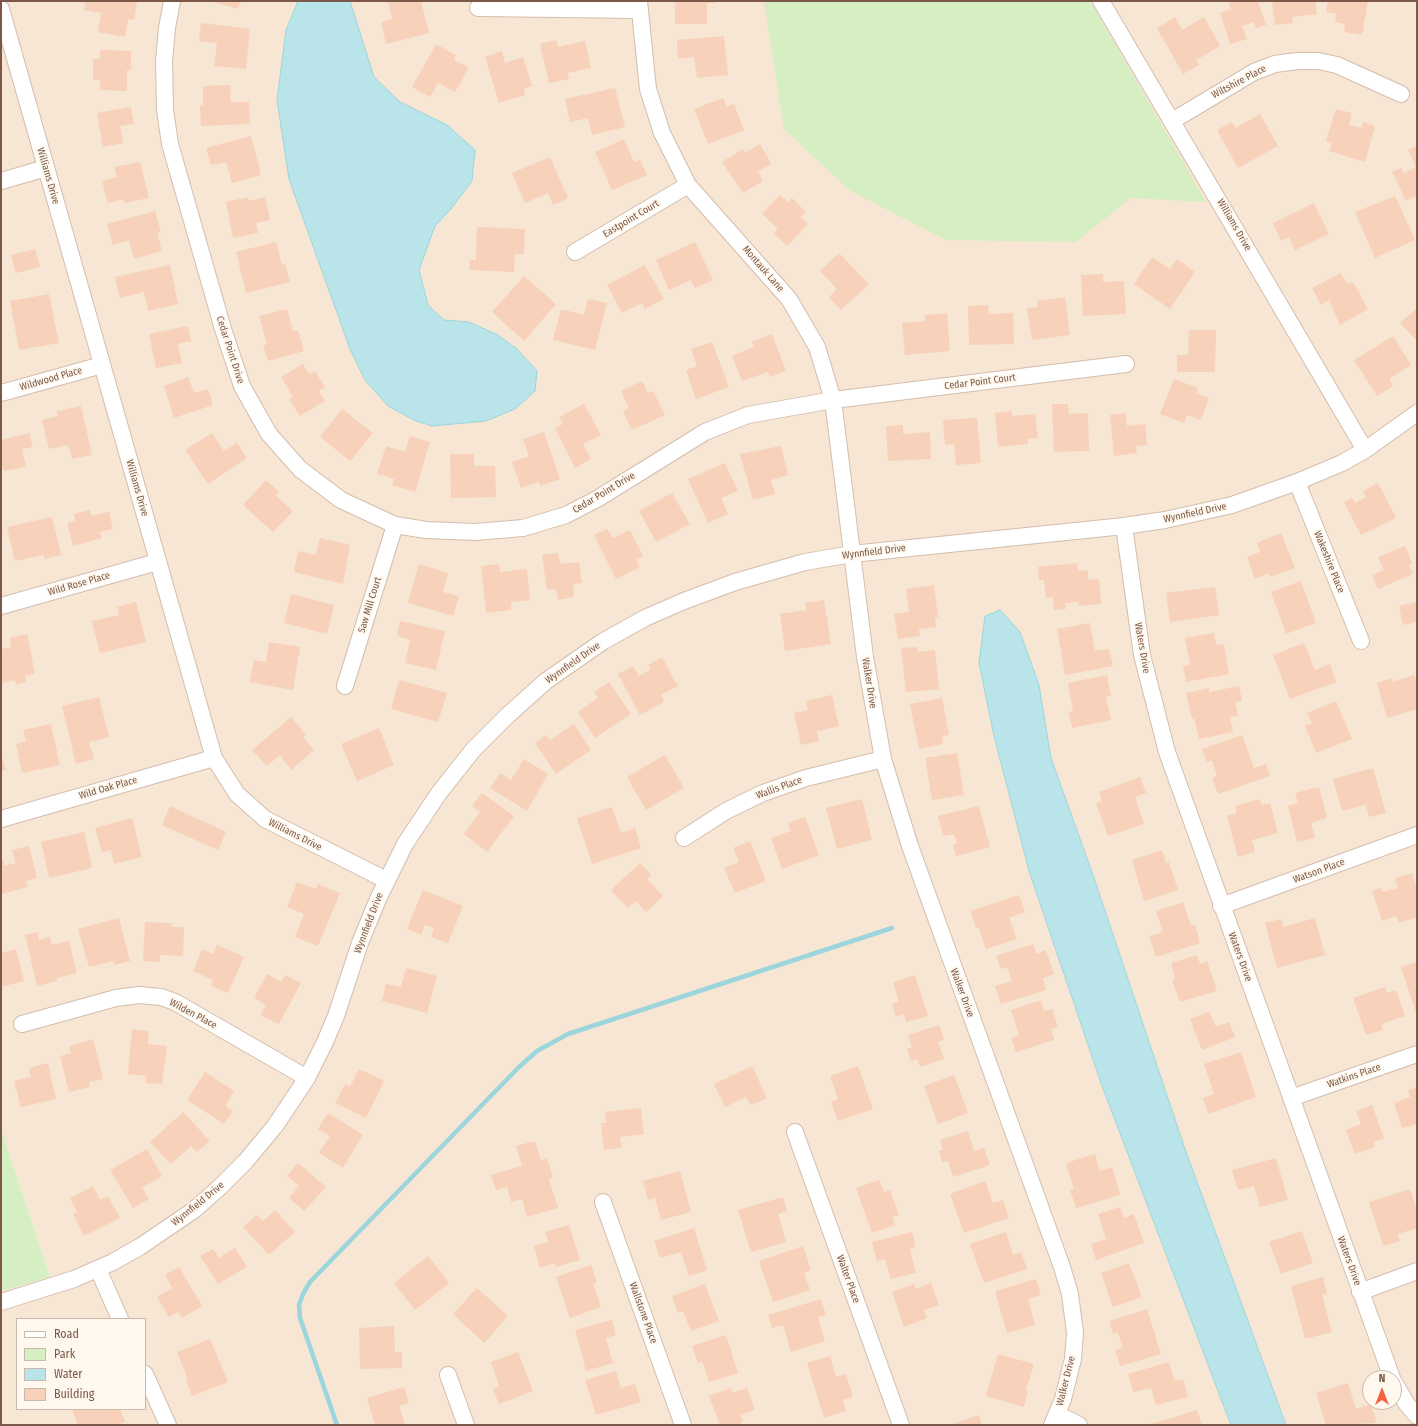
<!DOCTYPE html>
<html>
<head>
<meta charset="utf-8">
<style>
  body { margin:0 }
  #map { position:relative; width:1418px; height:1426px; overflow:hidden; background:#fef4e6; font-family:"Fira Sans Condensed",sans-serif }
  canvas { display:block }
  .frame { position:absolute; inset:0; border:2px solid #7b5847; pointer-events:none }
  .legend { position:absolute; left:16px; top:1318px; width:130px; height:92px; box-sizing:border-box; background:#fff8ee; border:1px solid #cab8ab; margin:0; padding:5px 7px; list-style:none; font-size:12px; color:#7b5847 }
  .legend li { display:flex; align-items:center; gap:8px; height:20px }
  .legend b { width:20px; border:1px solid #cab8ab }
  .north { position:absolute; left:1362px; top:1370px; width:40px; height:40px; box-sizing:border-box; background:#fff8ee; border:1px solid #cab8ab; border-radius:50%; rotate:0deg; font-size:11px; font-weight:700; line-height:16px; text-align:center; color:#7b5847 }
  .north::after { content:''; display:block; margin:auto; width:14px; height:18px; background:#f4633f; clip-path:polygon(50% 0,100% 100%,50% 72%,0 100%) }
</style>
</head>
<body>
<div id="map">
<canvas width="1418" height="1426"></canvas>
<div class="frame"></div>
<ul class="legend">
<li><b style="height:5px;background:#fff"></b>Road</li>
<li><b style="height:11px;background:#d5eec2"></b>Park</li>
<li><b style="height:11px;background:#b8e4ea"></b>Water</li>
<li><b style="height:11px;background:#f7d1ba"></b>Building</li>
</ul>
<div class="north">N</div>
</div>
<script>
const ctx = document.querySelector('canvas').getContext('2d');
ctx.lineJoin = 'round';
function fill(path, color) { ctx.fillStyle = color; ctx.fill(path, 'evenodd'); }
const shape = rows => new Path2D(rows.map(r => 'M' + r).join(''));
function stroke(path, color, width, dash) { ctx.strokeStyle = color; ctx.lineWidth = width; ctx.lineCap = dash ? 'butt' : 'round'; ctx.setLineDash(dash || []); ctx.stroke(path); }
function label(font, color, halo, rows, align = 'center') {
  ctx.font = font + ' "Fira Sans Condensed",sans-serif'; ctx.lineWidth = 4; ctx.setLineDash([]); ctx.textBaseline = 'middle'; ctx.strokeStyle = halo; ctx.fillStyle = color; for (const [text, x, y, turn = 0] of rows) {
    ctx.save(); ctx.translate(x, y); ctx.rotate((+turn || 0) * Math.PI / 180); ctx.textAlign = isNaN(turn) ? turn : align; if (halo) ctx.strokeText(text, 0, 0); ctx.fillText(text, 0, 0); ctx.restore();
  }
}
fill(shape([
  [1,1,1417,1,1417,1425,1286,1425,1185,1149,1093,875,1051,758,1039,685,1020,632,979,663,994,736,1029,871,1102,1086,1231,1425,1,1425,1,1291,50,1277,1,1129],
  [17,1319,145,1319,145,1409,17,1409],
  [1370,1378,1394,1378,1394,1402,1370,1402]
]), '#f7e6d3');
fill(shape([
  [764,1,1090,1,1206,202,1131,198,1075,242,946,240,849,190,784,129],
  [1,1129,50,1277,1,1291]
]), '#d5eec2');
const water = shape([
  [298,1,350,1,374,77,400,102,447,125,475,150,472,181,450,210,435,226,419,270,428,305,444,320,469,322,496,334,516,348,537,371,535,391,515,409,486,421,432,426,416,421,388,406,365,380,350,349,289,179,277,100,286,30,298,1],
  [1000,610,1020,632,1039,685,1051,758,1093,875,1185,1149,1286,1425,1231,1425,1102,1086,1029,871,994,736,979,663,985,616,1000,610]
]);
fill(water, '#b8e4ea');
stroke(water, '#9dd5dd', 1);
stroke(shape([
  [337,1425,300,1318,299,1305,303,1294,310,1282,519,1067,537,1051,568,1034,892,928]
]), '#9dd5dd', 4.5);
fill(shape([
  [86,1,137,1,134,20,128,19,125,37,98,32,101,13,84,10],
  [210,1,241,1,238,9],
  [388,1,421,1,429,33,386,44,381,22,392,19],
  [675,1,715,1,715,3,707,3,707,24,675,24],
  [1234,1,1258,1,1266,25,1256,28,1254,22,1242,26,1247,39,1230,44,1220,13,1231,9,1229,3],
  [1272,1,1315,1,1317,14,1292,17,1293,23,1275,25],
  [1328,1,1368,1,1362,35,1344,32,1345,24,1335,22,1337,14,1326,12],
  [1175,17,1182,30,1204,17,1220,46,1196,60,1199,65,1183,74,1157,28],
  [201,23,250,29,246,69,214,66,217,43,199,41],
  [724,36,728,75,697,78,694,57,678,59,677,40],
  [556,40,558,47,585,41,591,68,568,73,569,79,549,83,540,44],
  [436,44,456,55,454,60,469,68,455,92,438,83,430,97,412,87],
  [100,50,131,51,131,70,127,70,127,91,100,90,100,80,93,80,93,59,100,59],
  [502,51,505,63,523,57,532,86,524,88,525,95,499,103,485,57],
  [230,85,231,102,249,102,250,124,201,126,200,105,203,105,203,86],
  [615,88,625,127,592,135,588,118,570,122,565,99],
  [723,98,727,107,734,104,744,130,708,144,694,109],
  [131,107,134,124,120,126,123,143,103,147,97,113],
  [1336,109,1352,113,1349,125,1362,128,1363,122,1375,126,1365,162,1329,151,1332,143,1326,141],
  [1260,114,1278,146,1238,168,1217,130,1232,122,1236,128],
  [251,136,261,175,232,183,226,162,211,165,206,148],
  [624,139,634,162,640,160,647,175,612,190,595,152],
  [760,144,771,164,758,172,763,181,743,193,722,162,743,149,745,153],
  [1417,146,1417,196,1406,201,1392,172,1401,168,1404,173,1416,167,1408,150],
  [550,157,568,198,553,205,548,193,525,203,512,173],
  [140,162,149,198,124,203,124,199,108,203,102,181,117,177,114,167],
  [780,195,788,202,792,198,806,212,801,217,808,224,787,246,774,233,778,229,762,214],
  [1395,196,1415,240,1375,258,1355,212],
  [248,197,249,201,265,197,270,220,256,223,258,233,233,238,226,202],
  [1314,203,1329,234,1295,250,1289,237,1281,241,1273,223],
  [155,211,161,232,157,233,162,251,134,259,129,240,113,245,107,224],
  [477,227,525,229,524,254,515,254,514,272,469,270,470,260,476,260],
  [276,242,282,265,285,264,290,282,246,293,236,252],
  [695,242,713,280,695,288,691,280,669,290,656,260],
  [35,249,40,267,16,273,11,255],
  [839,253,869,284,841,310,829,297,837,289,820,271],
  [1152,257,1170,269,1177,259,1195,272,1170,309,1134,284],
  [170,265,178,304,148,311,144,292,120,298,115,277],
  [645,265,664,299,645,309,642,303,622,313,607,285],
  [1341,273,1347,284,1353,282,1368,309,1340,325,1329,300,1321,305,1312,288],
  [1103,274,1103,282,1124,281,1126,314,1083,316,1081,275],
  [524,276,556,304,524,341,492,312],
  [49,294,59,343,19,350,10,301],
  [1065,297,1070,335,1032,340,1027,308,1038,307,1037,301],
  [588,299,607,303,595,350,553,340,561,309,584,315],
  [988,305,989,314,1013,313,1014,344,969,345,968,306],
  [1417,308,1417,341,1400,323],
  [287,309,293,331,298,330,304,351,268,361,263,345,267,344,259,316],
  [947,313,950,351,905,355,902,323,925,321,925,315],
  [188,326,191,341,178,344,182,363,156,368,149,334],
  [1189,330,1216,330,1215,372,1177,372,1177,355,1188,355],
  [772,334,786,371,770,377,768,372,742,381,732,356,754,347,752,342],
  [1393,336,1411,365,1389,379,1393,386,1377,396,1354,360],
  [712,342,729,387,696,399,686,370,697,366,691,349],
  [303,364,309,374,315,371,325,387,319,391,325,401,300,416,289,399,293,397,281,377],
  [188,377,194,393,208,389,213,405,174,418,164,386],
  [1174,379,1198,388,1196,393,1209,398,1201,420,1187,415,1184,423,1160,414],
  [642,381,648,393,653,391,665,415,632,430,623,411,629,408,621,391],
  [584,404,601,435,583,444,591,459,575,468,555,428,563,424,559,417],
  [1052,404,1068,404,1069,414,1088,413,1089,451,1054,452],
  [81,406,92,455,72,459,68,445,49,449,42,420,58,416,57,411],
  [342,409,373,433,350,461,320,437],
  [1012,411,1012,416,1035,414,1038,438,1028,439,1028,444,998,447,995,413],
  [1125,413,1127,426,1145,424,1147,445,1136,446,1137,453,1114,456,1110,415],
  [977,418,981,463,956,465,954,444,945,445,943,420],
  [903,425,903,434,930,432,931,459,888,461,886,426],
  [544,432,560,479,540,486,539,482,521,488,512,462,529,456,523,439],
  [29,433,33,447,22,449,26,467,4,471,1,465,1,440],
  [212,433,224,451,237,443,247,458,208,484,185,450],
  [410,436,430,442,415,492,392,485,394,479,377,474,386,446,405,452],
  [781,446,788,475,771,480,775,494,753,500,740,454],
  [450,454,474,454,474,466,495,466,496,497,451,498],
  [725,463,738,491,721,498,728,514,708,523,688,479],
  [266,480,279,492,276,496,293,511,273,532,243,505],
  [1378,483,1396,518,1361,535,1344,502,1352,498,1355,503,1366,497,1363,491],
  [672,493,690,524,656,542,639,511],
  [90,510,92,516,109,512,113,529,100,532,102,538,73,546,67,523,75,521,74,514],
  [52,517,61,555,45,559,44,555,15,561,7,527],
  [607,529,613,538,630,530,643,556,636,559,640,567,616,579,594,535],
  [1281,533,1295,568,1270,577,1269,573,1255,579,1247,557,1260,552,1257,543],
  [320,538,350,545,343,584,294,572,298,551,316,555],
  [1405,546,1412,563,1409,565,1413,574,1378,589,1372,575,1384,570,1378,557],
  [558,553,560,564,579,562,582,583,573,584,574,597,558,600,556,589,547,590,542,555],
  [1077,563,1078,571,1088,570,1088,580,1099,579,1101,604,1079,606,1078,602,1065,603,1066,609,1054,610,1053,597,1046,598,1044,580,1039,580,1038,567],
  [419,564,448,573,443,592,459,596,453,616,408,603],
  [499,564,500,572,527,569,530,600,511,602,511,610,486,613,481,566],
  [1301,581,1316,623,1286,634,1271,592],
  [934,585,938,617,935,618,936,627,919,629,920,636,898,639,894,614,909,612,906,589],
  [1215,587,1219,615,1170,622,1166,593],
  [291,594,334,605,327,634,284,623],
  [824,600,831,644,785,651,780,614,806,610,805,603],
  [136,602,146,642,100,653,92,621,119,615,117,607],
  [1417,602,1417,622,1403,625,1399,606],
  [400,621,445,631,436,670,405,663,410,640,397,636],
  [1090,623,1095,651,1109,649,1113,666,1065,675,1057,629],
  [1214,633,1216,645,1224,644,1229,674,1186,682,1183,666,1190,665,1185,638],
  [27,634,35,674,25,675,26,682,16,684,15,680,1,683,1,649,11,647,10,638],
  [269,642,300,647,293,690,250,682,254,660,266,662],
  [1304,643,1315,670,1330,664,1336,682,1290,699,1273,655],
  [917,647,918,652,935,650,939,689,906,692,901,648],
  [662,657,678,686,661,695,664,702,640,715,618,674,633,666,639,676,651,669,648,665],
  [1107,675,1111,696,1106,697,1111,720,1072,728,1069,712,1073,711,1068,683],
  [1414,675,1417,684,1417,709,1387,718,1377,683,1392,678,1393,682],
  [399,680,447,693,438,722,391,709],
  [609,682,631,714,595,738,578,712,598,698,594,692],
  [1239,686,1242,701,1235,702,1238,716,1230,717,1233,732,1199,739,1194,718,1192,719,1186,693,1209,688,1209,692],
  [832,695,839,726,817,731,819,741,801,745,794,713,808,710,806,701],
  [99,697,109,737,89,742,94,759,76,764,62,706],
  [942,698,949,735,942,736,943,744,919,749,910,704],
  [1336,701,1352,739,1316,753,1305,726,1312,723,1307,713],
  [291,717,306,735,303,737,314,750,291,770,280,755,267,766,252,750],
  [51,724,60,765,22,773,16,744,26,741,23,730],
  [574,724,591,750,556,774,535,743,546,735,550,740],
  [379,728,394,765,357,781,341,744],
  [1242,735,1254,768,1266,764,1270,776,1218,794,1212,778,1217,776,1212,760,1207,762,1202,749],
  [957,753,964,795,932,800,925,758],
  [1,755,6,770,1,771],
  [665,755,684,788,646,810,627,777],
  [524,759,548,774,527,811,490,788,500,773,511,780],
  [1373,768,1386,813,1369,817,1366,805,1342,811,1333,779],
  [1140,777,1146,793,1135,797,1144,824,1108,836,1096,803,1102,801,1099,792],
  [1319,787,1327,818,1311,823,1315,838,1297,842,1288,806,1298,803,1295,793],
  [482,793,514,816,487,852,464,834,480,812,472,806],
  [862,799,872,840,837,849,826,808],
  [1260,799,1262,805,1270,803,1278,833,1252,840,1255,852,1238,857,1227,816,1237,813,1235,806],
  [170,806,226,832,218,850,162,825],
  [979,806,990,847,956,856,953,845,957,844,954,834,943,836,938,816],
  [612,807,621,833,635,828,641,848,592,864,577,818],
  [805,817,819,855,782,869,771,838,791,831,788,823],
  [132,818,142,857,114,864,111,850,102,853,95,828],
  [84,832,92,868,49,878,41,842],
  [750,841,766,881,735,893,724,868,739,862,733,848],
  [29,846,37,878,26,881,28,887,1,894,1,860,3,859,4,866,16,863,12,850],
  [1162,850,1166,863,1169,862,1178,890,1144,901,1132,860],
  [640,863,651,875,647,879,663,896,646,912,636,901,628,908,611,890],
  [1412,873,1417,890,1417,917,1399,923,1396,916,1382,921,1372,891,1381,888,1383,892,1398,888,1395,878],
  [297,882,316,889,318,884,340,893,318,946,295,937,304,914,287,907],
  [423,890,463,906,448,943,431,937,434,928,425,925,421,935,407,929],
  [1019,895,1025,912,1009,918,1017,939,986,949,978,927,976,928,970,911],
  [1183,902,1191,926,1195,925,1200,943,1156,957,1149,936,1163,932,1156,911],
  [119,918,130,961,114,965,113,961,89,967,78,929],
  [1315,918,1325,955,1277,968,1265,923,1281,919,1283,927],
  [145,922,172,923,171,927,184,927,183,956,160,955,160,962,143,961],
  [38,932,39,940,50,937,52,945,69,941,77,973,57,978,57,981,37,986,25,935],
  [1033,944,1036,954,1046,950,1054,974,1043,978,1046,990,1001,1004,995,986,1012,981,1007,967,1001,969,996,956],
  [217,945,244,957,228,993,211,986,213,980,193,971,202,949,213,954],
  [16,949,24,981,1,987,1,953],
  [1197,955,1200,964,1207,961,1217,991,1180,1002,1172,980,1175,979,1171,963],
  [1417,962,1417,1016,1401,967],
  [406,968,437,976,427,1013,382,1001,386,984,401,987],
  [267,974,281,982,285,975,301,983,279,1024,260,1015,266,1005,254,998],
  [915,975,928,1016,906,1022,904,1014,896,1017,892,1004,899,1002,893,982],
  [1385,987,1387,993,1396,990,1405,1016,1381,1024,1383,1030,1366,1035,1353,998],
  [1041,1000,1044,1011,1052,1009,1058,1027,1051,1029,1054,1040,1016,1052,1011,1038,1019,1035,1011,1010],
  [1209,1012,1216,1027,1229,1022,1235,1037,1202,1050,1190,1019],
  [939,1025,944,1040,938,1042,944,1059,920,1067,917,1059,911,1061,907,1049,912,1047,908,1035],
  [132,1029,149,1031,148,1044,167,1046,162,1084,146,1083,146,1076,128,1074],
  [93,1039,103,1079,89,1082,90,1087,69,1092,60,1056,71,1053,69,1046],
  [1241,1052,1256,1097,1208,1114,1203,1098,1214,1094,1204,1064],
  [48,1063,56,1099,21,1107,14,1081,31,1077,29,1068],
  [752,1066,767,1098,751,1105,746,1097,725,1107,714,1084],
  [858,1066,873,1109,838,1121,831,1102,838,1099,830,1076],
  [359,1069,384,1081,366,1118,335,1103,345,1084,350,1087],
  [205,1072,234,1091,225,1106,233,1111,224,1124,187,1100],
  [954,1075,968,1113,938,1124,924,1086],
  [1417,1087,1417,1124,1402,1128,1394,1103,1410,1097,1408,1090],
  [1372,1105,1384,1138,1373,1142,1375,1147,1355,1154,1346,1130,1361,1124,1356,1111],
  [641,1108,644,1134,620,1137,622,1148,604,1150,601,1123,606,1123,605,1112],
  [183,1112,210,1141,197,1152,191,1146,171,1164,150,1142],
  [328,1113,363,1135,343,1168,319,1153,330,1136,318,1129],
  [968,1131,974,1151,984,1148,990,1165,953,1177,948,1161,942,1162,939,1151,943,1150,940,1140],
  [535,1141,541,1160,547,1158,553,1178,549,1179,558,1208,527,1217,522,1199,511,1202,507,1187,496,1190,491,1175,522,1166,516,1146],
  [147,1149,162,1176,142,1188,149,1199,133,1208,110,1170],
  [1095,1154,1100,1171,1112,1167,1120,1195,1076,1208,1070,1190,1074,1189,1066,1163],
  [1276,1158,1288,1200,1260,1207,1254,1186,1238,1190,1232,1170],
  [298,1163,326,1187,304,1211,289,1198,299,1186,287,1176],
  [680,1171,691,1212,661,1220,655,1198,648,1200,643,1181],
  [879,1180,884,1192,890,1190,899,1215,892,1217,895,1225,872,1233,856,1188],
  [985,1181,993,1203,1003,1200,1009,1218,964,1233,950,1194],
  [93,1186,100,1200,108,1196,120,1218,84,1236,73,1214,77,1212,70,1198],
  [1410,1189,1417,1210,1417,1228,1398,1234,1400,1241,1383,1246,1369,1202],
  [783,1197,787,1211,778,1214,786,1242,751,1252,738,1210],
  [1120,1207,1124,1218,1134,1214,1144,1243,1096,1260,1091,1244,1106,1239,1098,1214],
  [275,1210,295,1232,269,1255,243,1227,257,1215,263,1221],
  [569,1225,580,1260,556,1267,555,1263,540,1268,534,1246,548,1242,545,1232],
  [694,1228,707,1270,689,1276,681,1252,660,1258,654,1241],
  [1302,1231,1313,1263,1281,1274,1269,1242],
  [912,1232,916,1247,910,1249,916,1273,891,1279,885,1259,877,1261,872,1242],
  [1006,1232,1013,1255,1021,1252,1027,1269,984,1283,970,1244],
  [803,1246,811,1270,804,1273,810,1290,773,1302,759,1261],
  [235,1248,247,1267,218,1284,200,1256,213,1249,219,1258],
  [428,1256,449,1283,415,1310,394,1283],
  [1129,1263,1142,1297,1113,1307,1101,1273],
  [591,1265,597,1282,593,1284,601,1307,570,1318,556,1277],
  [179,1267,202,1306,182,1318,178,1312,169,1317,157,1297,172,1288,165,1275],
  [1323,1277,1327,1293,1322,1295,1332,1332,1305,1339,1291,1286],
  [1036,1279,1041,1295,1028,1299,1035,1325,1007,1333,995,1291],
  [931,1283,939,1305,924,1310,927,1318,904,1327,892,1292,914,1284,916,1289],
  [705,1284,719,1321,691,1331,683,1311,678,1313,672,1296],
  [477,1288,508,1316,484,1343,453,1314],
  [821,1299,826,1315,818,1317,825,1341,791,1352,783,1325,772,1328,768,1315],
  [1147,1309,1161,1354,1120,1366,1115,1350,1123,1348,1118,1333,1113,1334,1109,1321],
  [612,1320,616,1335,606,1338,613,1363,586,1371,575,1330],
  [394,1326,395,1352,402,1352,402,1368,360,1369,359,1328],
  [726,1335,738,1373,709,1382,702,1361,698,1363,692,1346],
  [210,1339,228,1382,192,1396,186,1380,188,1379,177,1352],
  [518,1352,533,1391,499,1404,493,1389,499,1386,491,1362],
  [998,1354,1034,1364,1026,1390,1028,1391,1024,1407,986,1396],
  [830,1356,836,1377,846,1374,853,1397,843,1400,846,1411,824,1418,807,1363],
  [1169,1362,1175,1381,1183,1379,1188,1397,1156,1405,1151,1388,1133,1392,1128,1374],
  [616,1371,621,1388,635,1384,641,1402,596,1415,585,1380],
  [1348,1383,1356,1409,1371,1404,1377,1423,1326,1425,1316,1393],
  [404,1387,409,1403,399,1406,405,1425,375,1425,367,1398],
  [731,1388,732,1393,747,1388,755,1410,740,1415,743,1422,736,1425,720,1425,709,1396],
  [72,1409,120,1409,125,1422,116,1425,78,1425],
  [1197,1410,1202,1425,1152,1425,1151,1424],
  [979,1415,982,1425,950,1425]
]), '#f7d1ba');
const minor = shape([
  [172,1,167,28,164,61,165,110,170,144,223,329,242,386,269,434,300,469,341,500,395,525,426,530,475,532,523,528,566,515,597,499,705,432,748,415,833,400,1126,364],
  [639,1,648,89,662,133,688,185,789,299,817,347,833,400,865,657,883,759,910,846,1062,1267,1070,1294,1075,1333,1073,1359,1063,1399,1052,1425],
  [1101,1,1365,450],
  [478,8,639,10],
  [1,9,214,758,237,794,265,819,386,880],
  [1172,121,1254,72,1275,64,1297,61,1318,61,1337,65,1401,94],
  [1,181,46,168],
  [575,252,688,185],
  [1,393,102,365],
  [1297,482,1361,641],
  [1124,526,1142,655,1167,752,1392,1378],
  [1,606,157,562],
  [345,686,395,525],
  [1,819,214,758],
  [684,838,726,811,763,793,806,778,883,759],
  [1221,906,1417,835],
  [22,1024,116,998,139,995,161,997,175,1002,307,1078],
  [1291,1098,1417,1054],
  [795,1132,901,1425],
  [603,1202,683,1425],
  [98,1269,120,1319],
  [1360,1292,1417,1271],
  [1,1302,74,1279,113,1262,141,1246,194,1210,220,1187,245,1162,275,1126,307,1078,325,1042,336,1016,360,943,378,899,405,844,439,793,473,750,508,715,546,681,602,642,645,618,684,601,735,582,805,562,852,554,1124,526,1165,520,1232,505,1297,482,1342,463,1365,450,1417,413],
  [145,1374,168,1425],
  [448,1375,466,1425],
  [1394,1382,1406,1403,1417,1416],
  [1057,1414,1079,1425]
]);
stroke(minor, '#d4bdad', 18);
stroke(minor, '#fff', 16);
label('10px', '#7b5847', '#fff8ee', [
  ["Wiltshire Place",1239,82,-28],
  ["Williams Drive",48,176,74],
  ["Eastpoint Court",631,219,-31],
  ["Williams Drive",1234,225,60],
  ["Montauk Lane",763,269,49],
  ["Cedar Point Drive",230,350,72],
  ["Wildwood Place",51,379,-16],
  ["Cedar Point Court",980,382,-7],
  ["Williams Drive",137,488,74],
  ["Cedar Point Drive",604,493,-31],
  ["Wynnfield Drive",1195,513,-12],
  ["Wynnfield Drive",874,552,-7],
  ["Wakeshire Place",1329,562,68],
  ["Wild Rose Place",79,584,-16],
  ["Saw Mill Court",370,605,-73],
  ["Waters Drive",1142,648,80],
  ["Wynnfield Drive",573,663,-35],
  ["Walker Drive",869,683,81],
  ["Wild Oak Place",108,788,-16],
  ["Wallis Place",779,788,-20],
  ["Williams Drive",295,835,27],
  ["Watson Place",1319,871,-20],
  ["Wynnfield Drive",369,923,-69],
  ["Waters Drive",1240,957,70],
  ["Walker Drive",962,993,70],
  ["Wilden Place",193,1014,28],
  ["Watkins Place",1354,1076,-19],
  ["Wynnfield Drive",198,1204,-39],
  ["Waters Drive",1349,1261,70],
  ["Walter Place",848,1279,70],
  ["Wallstone Place",643,1313,70],
  ["Walker Drive",1066,1381,-76]
]);
</script>
</body>
</html>
